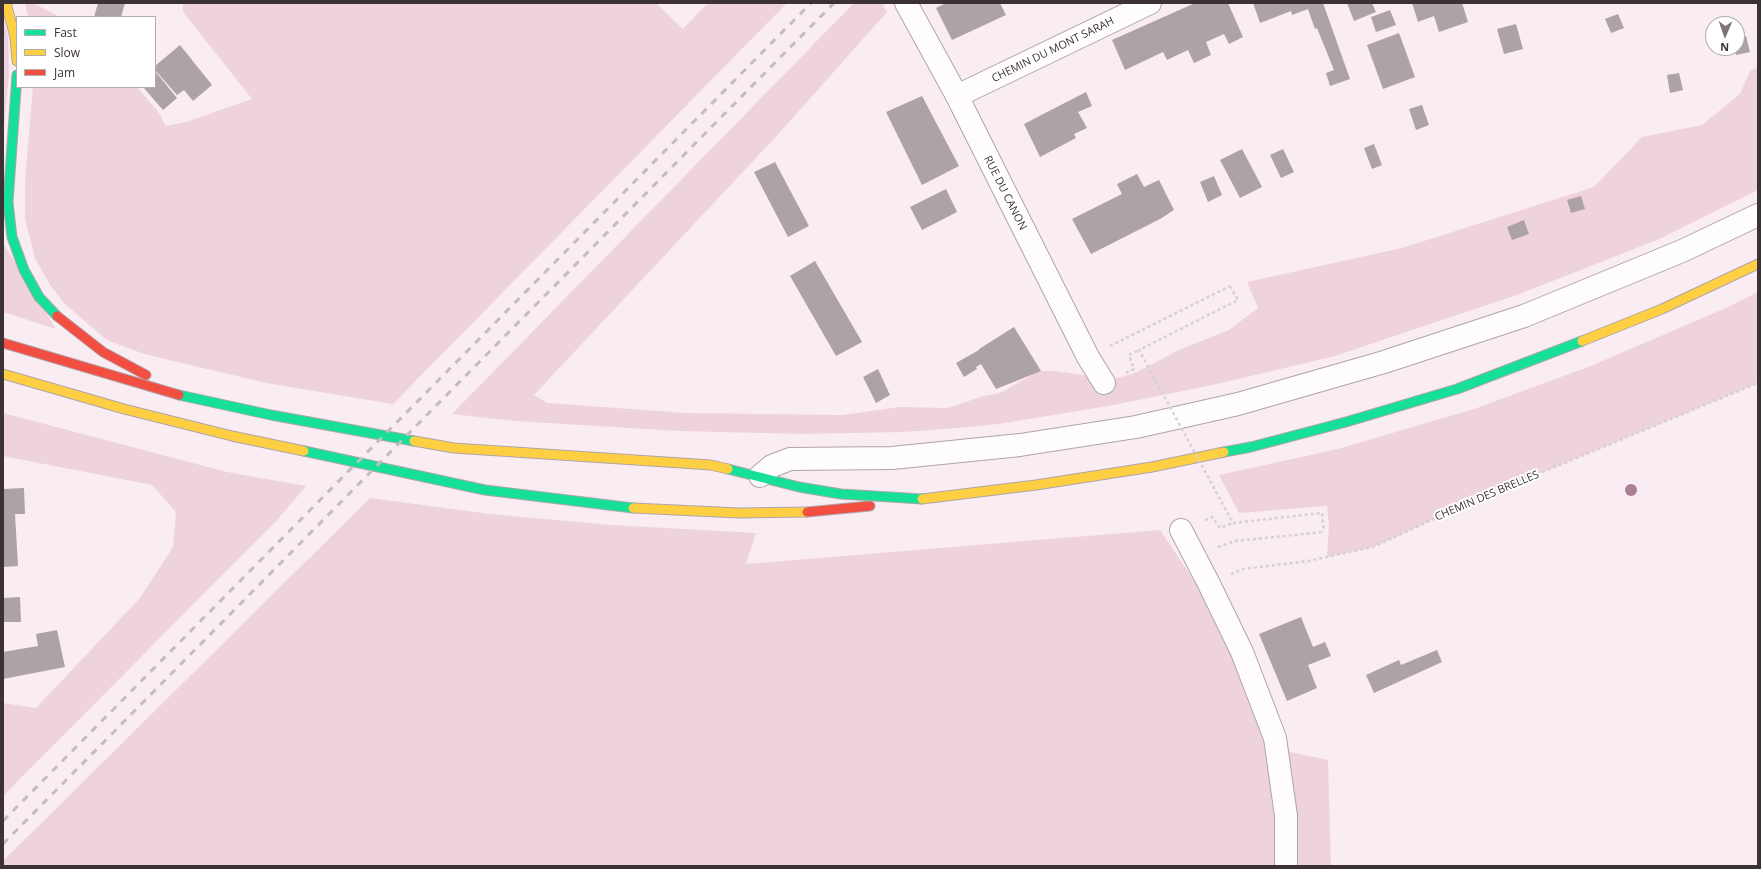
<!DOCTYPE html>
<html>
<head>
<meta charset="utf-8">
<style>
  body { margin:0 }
  #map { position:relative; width:1761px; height:869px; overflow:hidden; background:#f9ecf2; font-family:"Open Sans",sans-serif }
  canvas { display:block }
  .frame { position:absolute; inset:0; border:4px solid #3c3135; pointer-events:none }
  .legend { position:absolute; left:16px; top:16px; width:140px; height:72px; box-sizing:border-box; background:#fff; border:1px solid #b1adae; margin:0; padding:5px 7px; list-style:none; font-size:12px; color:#3c3135 }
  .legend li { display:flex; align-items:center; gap:8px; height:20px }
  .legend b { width:20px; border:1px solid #b1adae }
  .north { position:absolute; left:1705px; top:16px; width:40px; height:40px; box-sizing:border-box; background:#fff; border:1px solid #b1adae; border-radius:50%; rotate:182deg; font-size:11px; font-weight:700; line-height:16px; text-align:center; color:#3c3135 }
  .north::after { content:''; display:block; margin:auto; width:14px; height:18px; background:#7e7277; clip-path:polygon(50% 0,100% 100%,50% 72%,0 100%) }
</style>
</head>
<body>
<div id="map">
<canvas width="1761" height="869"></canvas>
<div class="frame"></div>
<ul class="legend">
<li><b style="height:5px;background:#16e098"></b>Fast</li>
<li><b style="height:5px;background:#ffcf43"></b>Slow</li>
<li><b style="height:5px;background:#f24e42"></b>Jam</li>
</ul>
<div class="north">N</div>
</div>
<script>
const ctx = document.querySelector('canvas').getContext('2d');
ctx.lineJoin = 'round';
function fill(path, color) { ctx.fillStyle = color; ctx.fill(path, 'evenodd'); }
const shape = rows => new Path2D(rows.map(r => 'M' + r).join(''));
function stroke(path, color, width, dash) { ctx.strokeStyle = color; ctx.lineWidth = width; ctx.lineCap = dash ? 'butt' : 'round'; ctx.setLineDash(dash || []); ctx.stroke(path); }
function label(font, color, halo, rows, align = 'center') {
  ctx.font = font + ' "Open Sans",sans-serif'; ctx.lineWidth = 4; ctx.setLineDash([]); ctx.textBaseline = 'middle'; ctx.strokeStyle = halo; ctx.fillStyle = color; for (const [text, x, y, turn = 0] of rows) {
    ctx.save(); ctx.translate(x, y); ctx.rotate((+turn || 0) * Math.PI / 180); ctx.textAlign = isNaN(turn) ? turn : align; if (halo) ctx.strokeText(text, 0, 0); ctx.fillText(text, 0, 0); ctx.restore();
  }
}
fill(shape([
  [25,3,33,3,60,17,28,17],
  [183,3,656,3,683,29,708,3,787,3,393,404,266,383,144,354,107,340,65,304,50,285,35,258,25,219,25,180,33,87,137,87,159,113,166,126,186,122,252,99,183,12],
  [854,3,882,3,887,12,783,129,534,395,547,403,686,413,842,415,900,407,948,408,983,396,1000,393,1039,371,1054,371,1114,379,1135,373,1179,350,1229,330,1258,308,1247,282,1402,248,1594,187,1642,137,1702,125,1740,94,1750,71,1758,67,1758,190,1657,240,1517,295,1433,323,1335,356,1217,384,1114,405,998,424,970,427,903,432,803,434,679,431,515,421,452,414],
  [3,17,8,36,9,75,3,137],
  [3,243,56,329,3,312],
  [1758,292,1758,383,1480,498,1373,547,1327,557,1329,526,1327,506,1239,513,1219,475,1338,449,1477,408,1593,365,1728,307],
  [3,413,227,472,306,486,278,519,3,796,3,703,36,708,140,598,173,547,176,512,152,485,3,456],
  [370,498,490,514,611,525,756,533,746,564,1160,530,1242,652,1276,749,1328,760,1331,866,3,866,3,861]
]), '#eed3df');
fill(shape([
  [98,3,125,3,121,17,94,17],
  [946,3,1000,3,1006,15,952,40,936,8],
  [1195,3,1228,3,1243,37,1229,44,1224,34,1206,42,1211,55,1194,63,1188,50,1167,60,1163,52,1125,70,1112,40],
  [1253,3,1323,3,1350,79,1330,86,1326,73,1334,70,1317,28,1315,29,1308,9,1292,15,1291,11,1260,23],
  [1347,3,1372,3,1376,12,1354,21],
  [1412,3,1462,3,1468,22,1439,32,1434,16,1418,22],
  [1390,10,1396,25,1376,32,1371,17],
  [1618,14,1624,28,1611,33,1605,19],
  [1516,24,1523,49,1504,54,1497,29],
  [1399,33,1415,77,1383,89,1367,45],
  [1746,36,1750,52,1736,55,1734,48,1737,48,1737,38],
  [180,45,212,85,193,101,184,90,177,95,155,70,155,66],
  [155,71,177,98,163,110,143,87,155,87],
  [1679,73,1683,90,1670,93,1667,75],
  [1086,92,1092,106,1078,112,1087,128,1074,134,1076,138,1040,157,1024,124],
  [922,96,959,166,922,185,886,112],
  [1422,105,1429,125,1416,130,1409,109],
  [1374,144,1382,165,1372,169,1364,148],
  [1242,149,1262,187,1240,198,1220,160],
  [1283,149,1294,172,1281,178,1270,155],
  [775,162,809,226,788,237,754,172],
  [1137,174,1144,187,1159,180,1174,210,1160,219,1091,254,1072,219,1122,194,1117,184],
  [1214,176,1222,195,1208,202,1200,182],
  [946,189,957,212,922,230,910,207],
  [1581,196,1585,209,1571,213,1567,200],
  [1524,220,1529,234,1512,240,1507,227],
  [815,261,862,342,836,356,790,276],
  [1014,327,1041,371,996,389,981,364,976,367,977,369,964,377,956,363,979,350,979,349],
  [878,369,890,395,876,403,863,377],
  [24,488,25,514,15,514,18,566,3,567,3,489],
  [20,597,21,622,3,622,3,598],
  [1301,617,1313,647,1325,642,1331,656,1308,665,1317,688,1287,701,1259,634],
  [57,630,65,667,3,679,3,652,38,646,36,634],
  [1437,650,1442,662,1374,693,1366,675,1399,660,1401,665]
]), '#ada2a7');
const street = shape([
  [906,3,957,96,1088,357,1104,383],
  [957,96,1150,3],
  [760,476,772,466,790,459,892,458,1020,445,1136,427,1238,404,1384,362,1524,316,1682,251,1758,215],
  [1181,530,1209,584,1242,652,1275,738,1286,816,1286,866]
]);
const fast = shape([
  [17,75,8,202,12,237,24,270,39,297,57,316],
  [179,395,271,415,414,441],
  [304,451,485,490,633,508],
  [1224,452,1251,447,1346,422,1457,389,1582,341],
  [728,469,799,487,841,494,922,499]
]);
const slow = shape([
  [6,3,15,37,17,61],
  [1582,341,1662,309,1758,264],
  [3,374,124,409,232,436,304,451],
  [414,441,454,448,711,465,728,469],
  [922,499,1036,485,1152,467,1224,452],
  [633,508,739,513,807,512]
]);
const jam = shape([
  [57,316,103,352,146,375],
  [3,343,179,395],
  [807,512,870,506]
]);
stroke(street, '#afa5a9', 24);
stroke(fast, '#afa5a9', 11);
stroke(slow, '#afa5a9', 11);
stroke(jam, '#afa5a9', 11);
stroke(shape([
  [1110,346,1230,286],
  [1126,373,1134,369,1129,355,1139,350],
  [1205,520,1212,517,1220,528,1233,523],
  [1218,547,1235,541,1324,532],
  [1231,574,1243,569,1308,561,1373,547,1480,498,1758,383]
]), '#d5d1d3', 2.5, [3, 3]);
stroke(street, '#fefcfd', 22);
stroke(fast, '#16e098', 9);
stroke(slow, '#ffcf43', 9);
stroke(jam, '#f24e42', 9);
stroke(shape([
  [3,821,811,3],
  [3,844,834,3]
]), '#c2bec0', 3, [7, 7]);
stroke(shape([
  [1230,286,1238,300,1139,350,1233,523,1322,513,1324,532]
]), '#d5d1d3', 2.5, [3, 3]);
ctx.fillStyle = '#ab7e96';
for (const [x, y] of [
  [1631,490]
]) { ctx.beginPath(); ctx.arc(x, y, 6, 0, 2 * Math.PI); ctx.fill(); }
label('11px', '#3c3135', '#fff', [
  ["CHEMIN DU MONT SARAH",1053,50,-26],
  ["RUE DU CANON",1005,193,63],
  ["CHEMIN DES BRELLES",1487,496,-23]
]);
</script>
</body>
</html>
